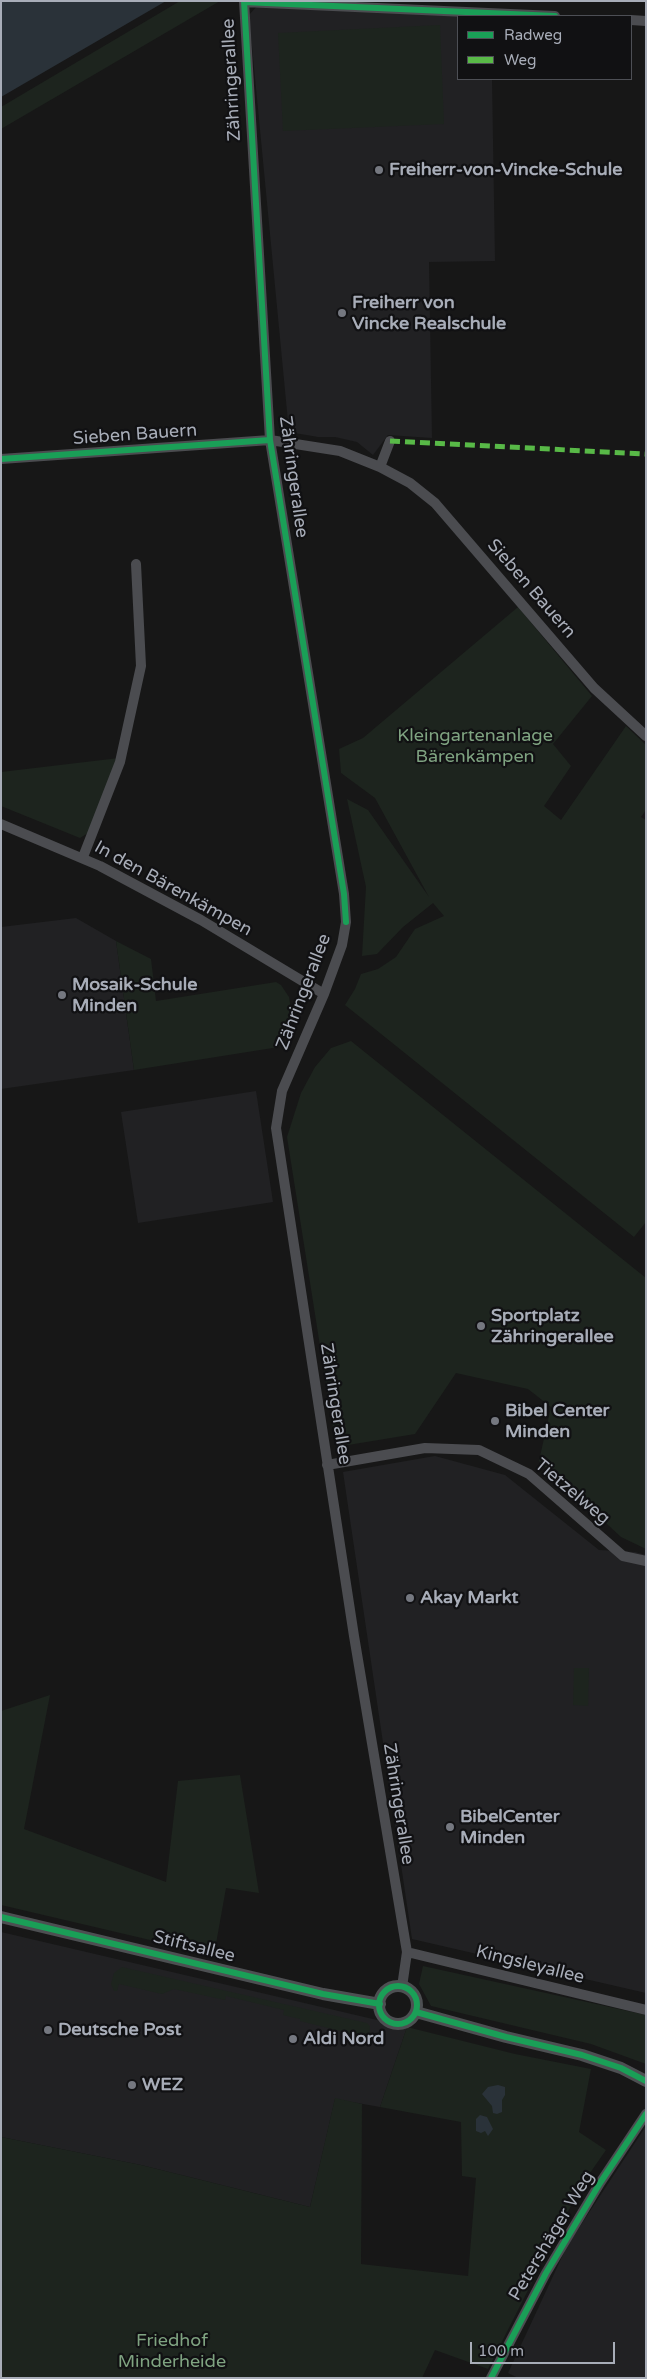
<!DOCTYPE html>
<html>
<head>
<meta charset="utf-8">
<style>
  body { margin:0 }
  #map { position:relative; width:647px; height:2379px; overflow:hidden; background:#171717; font-family:"Varela Round",sans-serif }
  canvas { display:block }
  .frame { position:absolute; inset:0; border:2px solid #a8adb8; pointer-events:none }
  .legend { position:absolute; left:457px; top:15px; width:175px; height:65px; box-sizing:border-box; background:#111113; border:1px solid #4d4f55; margin:0; padding:6px 9px; list-style:none; font-size:15px; color:#a8adb8 }
  .legend li { display:flex; align-items:center; gap:10px; height:25px }
  .legend b { width:25px; border:1px solid #4d4f55 }
  .scale { position:absolute; left:470px; top:2342px; width:145px; height:22px; box-sizing:border-box; border:2px solid #a8adb8; border-top:0; padding-left:6px; font-size:15px; line-height:18px; white-space:nowrap; color:#a8adb8; -webkit-text-stroke:4px #111113; paint-order:stroke }
</style>
</head>
<body>
<div id="map">
<canvas width="647" height="2379"></canvas>
<div class="frame"></div>
<ul class="legend">
<li><b style="height:6px;background:#1a9f57"></b>Radweg</li>
<li><b style="height:6px;background:#58b947"></b>Weg</li>
</ul>
<div class="scale">100 m</div>
</div>
<script>
const ctx = document.querySelector('canvas').getContext('2d');
ctx.lineJoin = 'round';
function fill(path, color) { ctx.fillStyle = color; ctx.fill(path, 'evenodd'); }
const shape = rows => new Path2D(rows.map(r => 'M' + r).join(''));
function stroke(path, color, width, dash) { ctx.strokeStyle = color; ctx.lineWidth = width; ctx.lineCap = dash ? 'butt' : 'round'; ctx.setLineDash(dash || []); ctx.stroke(path); }
function label(font, color, halo, rows, align = 'center') {
  ctx.font = font + ' "Varela Round",sans-serif'; ctx.lineWidth = 4.5; ctx.setLineDash([]); ctx.textBaseline = 'middle'; ctx.strokeStyle = halo; ctx.fillStyle = color; for (const [text, x, y, turn = 0] of rows) {
    ctx.save(); ctx.translate(x, y); ctx.rotate((+turn || 0) * Math.PI / 180); ctx.textAlign = isNaN(turn) ? turn : align; if (halo) ctx.strokeText(text, 0, 0); ctx.fillText(text, 0, 0); ctx.restore();
  }
}
fill(shape([
  [257,6,458,16,458,79,492,79,495,261,429,262,432,438,388,435,373,455,357,442,335,437,318,437,289,432,249,15],
  [76,918,116,941,134,1070,1,1089,1,927],
  [256,1091,273,1202,138,1223,121,1112],
  [435,1456,505,1475,599,1550,635,1552,646,1555,646,1993,412,1939,343,1472],
  [1,1932,407,2027,380,2107,335,2099,310,2207,141,2165,1,2137],
  [646,2126,646,2378,518,2378,508,2373,567,2246]
]), '#212123');
fill(shape([
  [180,1,220,1,1,129,1,107],
  [440,25,444,124,283,131,278,33],
  [518,607,592,696,553,744,571,766,544,806,561,820,626,726,646,745,646,810,641,817,646,820,646,1222,634,1237,345,1005,355,989,361,974,378,969,396,957,415,929,444,916,433,903,403,927,377,954,362,956,366,887,347,799,368,810,429,897,375,798,341,773,339,749,363,738],
  [119,758,88,833,80,838,1,806,1,772],
  [116,941,151,959,156,1001,276,982,281,985,289,997,292,1015,279,1047,134,1070],
  [351,1041,646,1278,646,1549,621,1537,539,1461,551,1407,528,1389,456,1373,415,1434,336,1447,287,1137,301,1093,315,1067,331,1048],
  [574,1668,589,1668,588,1706,573,1705],
  [50,1695,24,1829,166,1882,178,1781,240,1775,259,1893,226,1888,214,1955,1,1905,1,1711],
  [423,1966,646,2015,646,2064,591,2044,431,2006,419,1984],
  [122,1967,367,2023,370,2026,369,2035,368,2038,300,2021,300,2019,283,2015,284,2010,226,1996,225,2000,174,1989,162,1994,119,1984,117,1991,114,1991,111,1984,114,1973],
  [407,2027,515,2054,591,2069,579,2132,606,2150,581,2186,488,2369,435,2350,422,2378,1,2378,1,2137,141,2165,310,2207,335,2098,362,2104,361,2264,468,2276,476,2178,462,2176,461,2122,380,2107]
]), '#1d241e');
fill(shape([
  [1,1,166,1,1,97],
  [498,2085,505,2087,505,2095,502,2100,502,2112,497,2114,493,2113,492,2106,482,2094,488,2087],
  [480,2115,487,2117,493,2129,488,2136,485,2131,481,2133,476,2131,476,2119]
]), '#2a3239');
stroke(shape([
  [244,1,270,440,344,894,346,922,342,945,324,994,282,1091,276,1128,354,1636,407,1952,402,1987],
  [244,2,555,16],
  [631,20,646,21],
  [1,459,270,440,340,451,380,467,410,483,435,503,594,688,646,736],
  [380,467,390,441],
  [1,824,100,866,201,920,324,994],
  [83,857,120,762,141,666,136,564],
  [327,1465,425,1448,479,1450,529,1474,623,1556,646,1561],
  [407,1952,646,2010],
  [491,2378,546,2273,600,2183,646,2114]
]), '#4b4c50', 10);
stroke(shape([
  [1,1917,323,1994,380,2004],
  '379 2005a19 19 0 1 1 38 0a19 19 0 1 1-38 0Z',
  [416,2012,506,2037,582,2055,621,2068,646,2081]
]), '#4d4f52', 12);
stroke(shape([
  [390,441,646,454]
]), '#58b947', 5, [10, 5]);
stroke(shape([
  [244,1,270,440,344,894,346,922],
  [244,2,555,16],
  [1,459,270,440],
  [1,1917,323,1994,380,2004],
  '379 2005a19 19 0 1 1 38 0a19 19 0 1 1-38 0Z',
  [416,2012,506,2037,582,2055,621,2068,646,2081],
  [491,2378,546,2273,600,2183,646,2114]
]), '#1a9f57', 6);
for (const [x, y, r, color] of [
  [379,170,5,"#757880"],
  [342,313,5,"#757880"],
  [62,995,5,"#757880"],
  [481,1326,5,"#757880"],
  [495,1421,5,"#757880"],
  [410,1598,5,"#757880"],
  [450,1827,5,"#757880"],
  [48,2030,5,"#757880"],
  [293,2039,5,"#757880"],
  [132,2085,5,"#757880"]
]) { const dot = new Path2D(); dot.arc(x, y, r, 0, 2 * Math.PI); ctx.fillStyle = color; ctx.fill(dot); stroke(dot, '#111113', 2); }
label('18px', '#a8adb8', '#111113', [
  ["Zähringerallee",232,80,-93],
  ["Sieben Bauern",135,435,-4],
  ["Zähringerallee",293,477,82],
  ["Sieben Bauern",531,589,49],
  ["In den Bärenkämpen",173,889,29],
  ["Zähringerallee",304,992,-69],
  ["Zähringerallee",335,1404,81],
  ["Tietzelweg",572,1492,40],
  ["Zähringerallee",398,1804,81],
  ["Stiftsallee",194,1947,14],
  ["Kingsleyallee",530,1965,14],
  ["Petershäger Weg",552,2236,-59]
]);
label('bold 18px', '#a8adb8', '#111113', [
  ["Freiherr-von-Vincke-Schule",389,170],
  ["Freiherr von",352,303],
  ["Vincke Realschule",352,324],
  ["Mosaik-Schule",72,985],
  ["Minden",72,1006],
  ["Sportplatz",491,1316],
  ["Zähringerallee",491,1337],
  ["Bibel Center",505,1411],
  ["Minden",505,1432],
  ["Akay Markt",420,1598],
  ["BibelCenter",460,1817],
  ["Minden",460,1838],
  ["Deutsche Post",58,2030],
  ["Aldi Nord",303,2039],
  ["WEZ",142,2085]
], 'left');
label('18px', '#7fa381', '#111113', [
  ["Kleingartenanlage",475,736],
  ["Bärenkämpen",475,757],
  ["Friedhof",172,2341],
  ["Minderheide",172,2362]
]);
</script>
</body>
</html>
